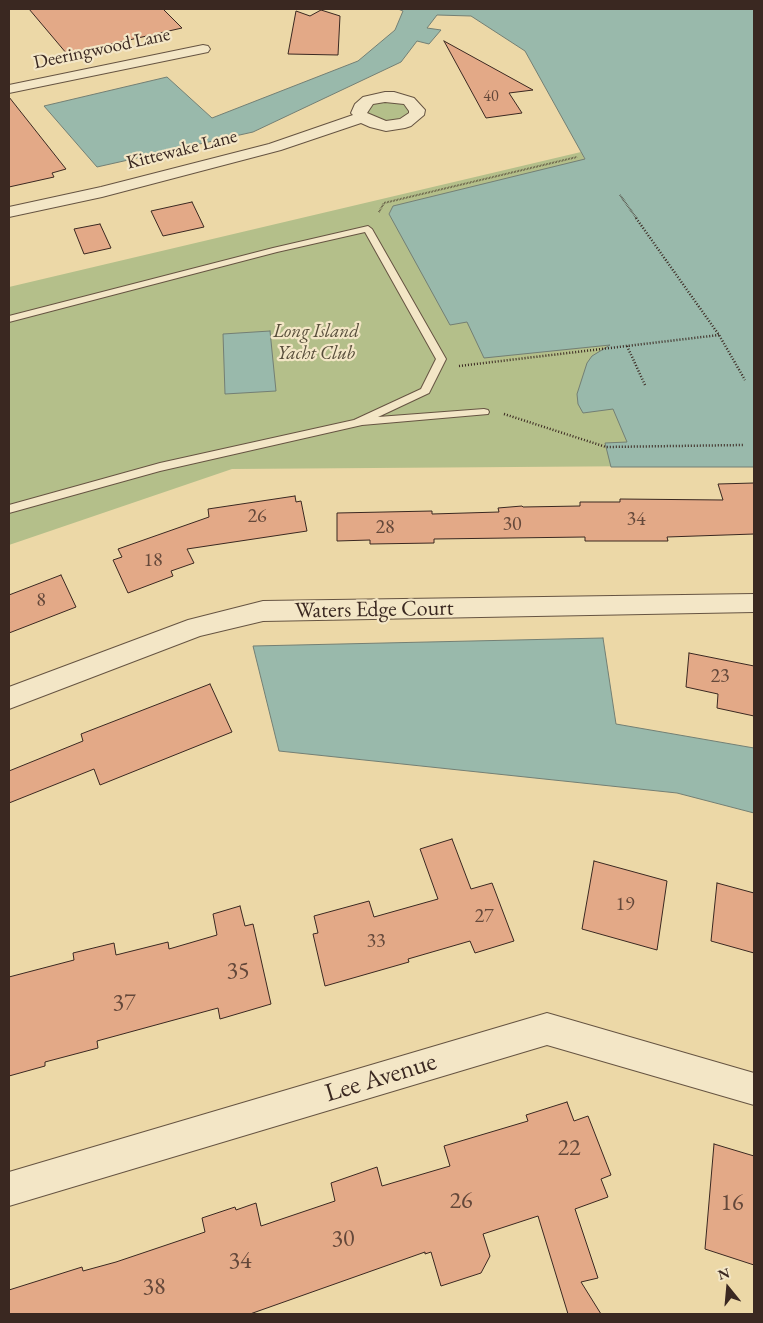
<!DOCTYPE html>
<html>
<head>
<meta charset="utf-8">
<style>
  body { margin:0 }
  #map { position:relative; width:763px; height:1323px; overflow:hidden; background:#ecd8a7; font-family:"EB Garamond",serif }
  canvas { display:block }
  .frame { position:absolute; inset:0; border:10px solid #3a2821; pointer-events:none }
  .north { position:absolute; left:703px; top:1263px; width:50px; height:50px; -webkit-text-stroke:4px #f3e6c6; paint-order:stroke; rotate:343deg; font-size:14px; font-weight:700; line-height:20px; text-align:center; color:#3a2821 }
  .north::after { content:''; display:block; margin:auto; width:18px; height:22px; background:#3a2821; clip-path:polygon(50% 0,100% 100%,50% 72%,0 100%) }
</style>
</head>
<body>
<div id="map">
<canvas width="763" height="1323"></canvas>
<div class="frame"></div>
<div class="north">N</div>
</div>
<script>
const ctx = document.querySelector('canvas').getContext('2d');
ctx.lineJoin = 'round';
function fill(path, color) { ctx.fillStyle = color; ctx.fill(path, 'evenodd'); }
const shape = rows => new Path2D(rows.map(r => 'M' + r).join(''));
function stroke(path, color, width, dash) { ctx.strokeStyle = color; ctx.lineWidth = width; ctx.lineCap = dash ? 'butt' : 'round'; ctx.setLineDash(dash || []); ctx.stroke(path); }
function label(font, color, halo, rows, align = 'center') {
  ctx.font = font + ' "EB Garamond",serif'; ctx.lineWidth = 4.5; ctx.setLineDash([]); ctx.textBaseline = 'middle'; ctx.strokeStyle = halo; ctx.fillStyle = color; for (const [text, x, y, turn = 0] of rows) {
    ctx.save(); ctx.translate(x, y); ctx.rotate((+turn || 0) * Math.PI / 180); ctx.textAlign = isNaN(turn) ? turn : align; if (halo) ctx.strokeText(text, 0, 0); ctx.fillText(text, 0, 0); ctx.restore();
  }
}
fill(shape([
  [402,100,414,110,395,123,371,120,363,108,366,104],
  [581,152,585,160,394,206,389,214,467,322,611,345,655,466,232,469,9,545,9,287]
]), '#b4bf8a');
const water = shape([
  [398,9,754,9,754,467,611,467,605,443,627,442,613,409,583,413,578,404,577,394,587,363,592,356,610,345,484,358,467,322,450,325,389,214,393,206,585,159,525,51,471,16,437,15,427,28,441,30,429,44,417,41,401,62,253,132,97,167,44,106,167,77,212,118,358,61,395,30,403,11,398,9],
  [270,331,276,391,225,394,223,334,270,331],
  [603,638,616,724,754,748,754,813,677,793,279,751,253,646,603,638]
]);
fill(water, '#99b9ab');
stroke(water, '#737f74', 1);
const building = shape([
  [29,9,163,9,182,28,67,54,29,9],
  [321,10,340,16,338,55,288,54,296,11,310,16,321,10],
  [444,41,533,90,509,93,522,113,486,118,444,41],
  [9,97,66,169,52,173,54,177,9,187,9,97],
  [192,202,204,227,163,236,151,211,192,202],
  [100,224,111,248,84,254,74,229,100,224],
  [754,483,754,534,667,537,668,541,585,541,585,537,434,539,434,543,370,544,370,540,337,541,337,513,432,511,432,514,499,512,498,508,522,506,523,507,580,506,580,502,620,502,620,499,723,500,718,484,754,483],
  [295,496,296,502,301,501,307,531,187,549,194,563,171,571,173,576,128,593,113,560,122,557,118,549,209,517,208,509,295,496],
  [61,575,76,607,9,633,9,595,61,575],
  [689,653,754,666,754,716,717,708,718,694,686,687,689,653],
  [210,684,232,732,100,785,94,769,9,803,9,771,83,741,81,734,210,684],
  [452,839,471,889,492,883,514,941,475,953,470,941,408,959,409,962,325,986,313,934,318,933,314,916,369,901,374,917,438,899,420,849,452,839],
  [594,861,667,881,657,950,582,929,594,861],
  [717,883,754,893,754,953,711,941,717,883],
  [240,906,245,926,253,924,271,1004,220,1019,218,1008,97,1041,98,1048,45,1062,45,1066,9,1076,9,977,74,960,73,953,114,943,116,955,168,942,169,949,217,935,213,914,240,906],
  [567,1102,574,1121,588,1116,611,1175,601,1179,608,1197,575,1209,598,1278,581,1282,601,1314,568,1314,538,1216,483,1234,490,1256,481,1273,441,1286,431,1252,425,1254,425,1252,250,1314,9,1314,9,1290,82,1267,83,1271,116,1262,205,1232,202,1218,235,1207,236,1210,256,1203,261,1226,335,1201,331,1183,377,1167,382,1186,450,1166,444,1146,528,1121,526,1115,567,1102],
  [714,1144,754,1156,754,1265,705,1249,714,1144]
]);
fill(building, '#e3a987');
stroke(building, '#3a2821', 1);
const lane = shape([
  [368,226,372,229,446,359,429,393,378,417,484,409,488,410,489,412,488,414,362,425,160,471,9,513,9,505,160,463,354,420,421,389,436,359,365,232,277,252,9,322,9,316,273,248,368,226]
]);
const street = shape([
  [203,45,208,46,210,49,208,52,9,93,9,85,203,45],
  [385,92,394,92,414,98,425,110,424,115,411,126,405,128,386,131,370,127,361,123,281,150,102,197,9,217,9,207,101,187,269,144,353,115,351,113,355,104,363,97,385,92],
  [385,102,404,104,409,111,409,113,400,119,386,121,367,113,373,104,385,102],
  [754,594,754,612,263,621,200,636,9,709,9,687,188,620,263,601,754,594],
  [547,1013,754,1073,754,1105,547,1045,9,1206,9,1172,547,1013]
]);
stroke(lane, '#665442', 2);
stroke(street, '#665442', 2);
stroke(shape([
  [620,195,637,219],
  [379,212,384,203,577,157]
]), '#3a2821', 2, [0.5, 1]);
stroke(shape([
  [636,218,719,335,745,380],
  [627,346,645,385],
  [459,366,719,335],
  [504,414,606,447,743,445]
]), '#3a2821', 2.5, [1, 2]);
fill(lane, '#f3e6c6');
fill(street, '#f3e6c6');
label('16px', '#64483a', null, [
  ["40",491,97]
]);
label('19px', '#3a2821', '#f3e6c6', [
  ["Deeringwood Lane",102,49,-12],
  ["Kittewake Lane",182,150,-14]
]);
label('italic 19px', '#584e3b', '#f3e6c6', [
  ["Long Island",316,332],
  ["Yacht Club",316,354]
]);
label('20px', '#64483a', null, [
  ["26",257,517],
  ["34",636,520],
  ["30",512,525],
  ["28",385,528],
  ["18",153,561],
  ["8",41,601],
  ["23",720,677],
  ["19",625,905],
  ["27",484,917],
  ["33",376,942]
]);
label('22px', '#3a2821', '#f3e6c6', [
  ["Waters Edge Court",374,610,-1]
]);
label('24px', '#64483a', null, [
  ["35",238,971],
  ["37",124,1003],
  ["22",569,1148],
  ["26",461,1201],
  ["16",732,1203],
  ["30",343,1239],
  ["34",240,1261],
  ["38",154,1287]
]);
label('26px', '#3a2821', '#f3e6c6', [
  ["Lee Avenue",381,1078,-17]
]);
</script>
</body>
</html>
